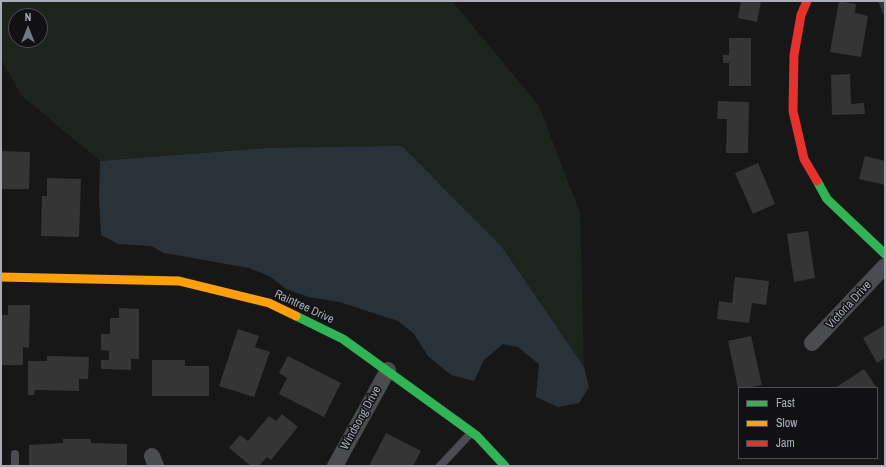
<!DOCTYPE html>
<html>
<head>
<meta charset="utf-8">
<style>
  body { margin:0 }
  #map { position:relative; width:886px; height:467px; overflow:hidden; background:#171717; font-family:"Archivo Narrow",sans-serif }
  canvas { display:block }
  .frame { position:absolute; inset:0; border:2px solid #a8adb8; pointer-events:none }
  .legend { position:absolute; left:738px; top:387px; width:140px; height:72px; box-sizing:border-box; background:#111113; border:1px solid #4d4f55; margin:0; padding:5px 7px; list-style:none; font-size:12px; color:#a8adb8 }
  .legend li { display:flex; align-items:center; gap:8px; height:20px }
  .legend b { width:20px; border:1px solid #4d4f55 }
  .north { position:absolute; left:8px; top:8px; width:40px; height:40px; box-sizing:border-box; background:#111113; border:1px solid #4d4f55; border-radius:50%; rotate:0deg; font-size:11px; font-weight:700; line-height:16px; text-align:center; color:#a8adb8 }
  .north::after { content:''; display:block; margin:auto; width:14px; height:18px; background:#757880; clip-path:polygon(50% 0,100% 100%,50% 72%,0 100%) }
</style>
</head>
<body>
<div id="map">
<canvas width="886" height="467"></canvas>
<div class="frame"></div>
<ul class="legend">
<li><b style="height:5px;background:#30b455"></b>Fast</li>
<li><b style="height:5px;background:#ff9f0a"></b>Slow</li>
<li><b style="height:5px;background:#e5322d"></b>Jam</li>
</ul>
<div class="north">N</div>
</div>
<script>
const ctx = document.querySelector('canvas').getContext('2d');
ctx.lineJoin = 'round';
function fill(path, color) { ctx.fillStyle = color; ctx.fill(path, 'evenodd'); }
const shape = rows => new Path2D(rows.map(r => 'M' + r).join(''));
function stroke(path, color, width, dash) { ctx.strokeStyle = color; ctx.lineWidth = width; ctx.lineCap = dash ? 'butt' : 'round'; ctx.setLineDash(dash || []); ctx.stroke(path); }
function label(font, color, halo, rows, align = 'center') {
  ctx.font = font + ' "Archivo Narrow",sans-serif'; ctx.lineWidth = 3; ctx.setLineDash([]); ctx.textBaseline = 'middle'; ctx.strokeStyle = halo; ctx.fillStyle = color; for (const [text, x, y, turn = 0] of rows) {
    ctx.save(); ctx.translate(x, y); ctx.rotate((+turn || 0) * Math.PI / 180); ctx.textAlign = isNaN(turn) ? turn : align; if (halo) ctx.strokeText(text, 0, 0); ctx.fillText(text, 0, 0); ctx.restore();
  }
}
fill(shape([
  [1,1,452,1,539,106,580,213,584,367,502,247,265,148,100,161,21,95,1,59],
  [16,16,40,16,40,40,16,40]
]), '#1d241e');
fill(shape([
  [402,146,502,247,584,367,589,387,579,403,558,407,536,397,539,364,518,347,503,344,484,360,474,381,451,375,428,356,414,334,398,321,339,302,309,297,286,289,271,277,249,268,164,253,151,246,118,244,101,235,99,198,100,161,265,148]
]), '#2a3239');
fill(shape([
  [741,1,761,1,757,22,738,18],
  [839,1,856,4,855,13,868,16,861,57,830,52],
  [878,1,885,1,885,18],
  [729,38,751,38,751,86,729,86,729,63,723,63,723,55,729,55],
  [850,74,851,104,864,103,865,114,832,115,831,75],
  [718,101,749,102,748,153,726,153,727,119,717,119],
  [1,151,30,152,29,189,1,189],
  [865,156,885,161,885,185,859,179],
  [758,163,775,204,753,214,735,173],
  [47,178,81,179,79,237,41,236,42,196,47,196],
  [808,231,815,278,794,282,787,234],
  [735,277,769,281,766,305,752,303,749,323,717,319,719,301,732,303],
  [8,305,30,305,29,348,23,347,23,365,1,365,1,315,8,315],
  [119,308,139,309,139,359,131,359,131,370,101,369,101,360,109,360,109,351,101,350,101,334,110,334,110,318,119,318],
  [885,325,885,358,877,363,863,338],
  [238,329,259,336,255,347,270,352,254,397,219,386],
  [751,336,762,385,747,388,738,388,728,341],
  [47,356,89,357,88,379,79,379,79,391,35,390,34,395,28,395,28,361,47,361],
  [288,356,341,383,324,417,279,394,287,378,279,373],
  [152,360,185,360,185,366,209,366,209,396,152,396],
  [864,369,877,388,835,388],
  [282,414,298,427,271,460,267,457,259,466,251,466,229,448,240,435,248,441,269,416,276,421],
  [386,433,421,451,413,466,369,466],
  [63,439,91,439,91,443,127,444,127,466,29,466,29,445,63,443]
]), '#353536');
stroke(shape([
  [15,466,15,454],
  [440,466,471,433]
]), '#4b4c50', 8);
stroke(shape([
  [812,343,885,266],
  [152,456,156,466],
  [335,466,388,370]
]), '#4b4c50', 16);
stroke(shape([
  [817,181,827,199,885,254],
  [296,316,343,339,477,436,505,466]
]), '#30b455', 9);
stroke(shape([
  [1,277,179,281,269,303,296,316]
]), '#ff9f0a', 9);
stroke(shape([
  [807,1,801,15,794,55,793,111,804,159,817,181]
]), '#e5322d', 9);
label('12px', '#a8adb8', '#111113', [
  ["Victoria Drive",849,305,-47],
  ["Raintree Drive",304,307,25],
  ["Windsong Drive",361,418,-61]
]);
</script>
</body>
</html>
